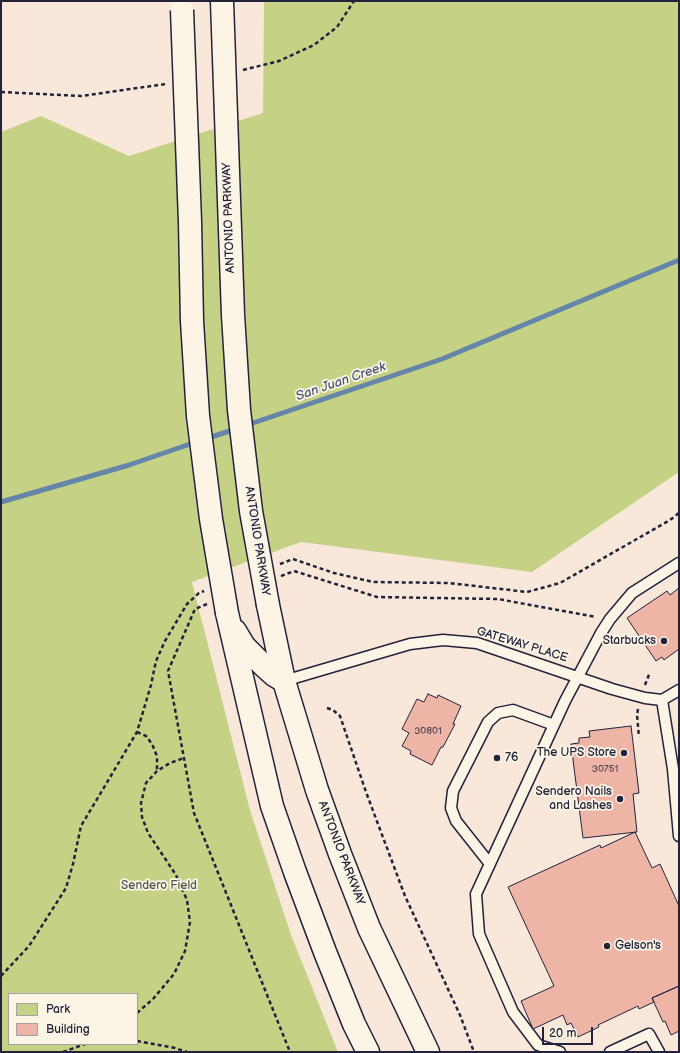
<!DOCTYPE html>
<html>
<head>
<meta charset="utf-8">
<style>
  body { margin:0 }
  #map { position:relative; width:680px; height:1053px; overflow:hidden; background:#f9e8d9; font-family:"Balsamiq Sans",sans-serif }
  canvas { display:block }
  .frame { position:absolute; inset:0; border:2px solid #22223b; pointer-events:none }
  .legend { position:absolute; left:8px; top:993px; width:130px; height:52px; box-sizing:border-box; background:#fcf5e5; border:1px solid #a5a1a1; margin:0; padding:5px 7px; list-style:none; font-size:12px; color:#22223b }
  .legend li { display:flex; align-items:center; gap:8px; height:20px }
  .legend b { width:20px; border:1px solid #a5a1a1 }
  .scale { position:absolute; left:542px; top:1027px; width:51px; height:18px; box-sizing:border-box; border:2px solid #22223b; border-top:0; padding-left:5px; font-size:12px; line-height:14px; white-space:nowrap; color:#22223b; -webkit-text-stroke:3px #fcf5e5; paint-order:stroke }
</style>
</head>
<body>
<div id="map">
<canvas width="680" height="1053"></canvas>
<div class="frame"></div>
<ul class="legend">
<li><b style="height:11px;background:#c5d286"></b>Park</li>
<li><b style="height:11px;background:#eeb5a7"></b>Building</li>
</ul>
<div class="scale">20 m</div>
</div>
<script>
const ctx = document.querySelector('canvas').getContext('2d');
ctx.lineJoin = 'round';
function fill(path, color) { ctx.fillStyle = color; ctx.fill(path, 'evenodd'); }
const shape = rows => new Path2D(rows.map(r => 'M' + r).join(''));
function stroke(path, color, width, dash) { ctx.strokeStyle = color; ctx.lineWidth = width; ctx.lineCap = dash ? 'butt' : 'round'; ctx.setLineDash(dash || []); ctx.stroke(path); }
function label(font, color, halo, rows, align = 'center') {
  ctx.font = font + ' "Balsamiq Sans",sans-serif'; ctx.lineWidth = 3.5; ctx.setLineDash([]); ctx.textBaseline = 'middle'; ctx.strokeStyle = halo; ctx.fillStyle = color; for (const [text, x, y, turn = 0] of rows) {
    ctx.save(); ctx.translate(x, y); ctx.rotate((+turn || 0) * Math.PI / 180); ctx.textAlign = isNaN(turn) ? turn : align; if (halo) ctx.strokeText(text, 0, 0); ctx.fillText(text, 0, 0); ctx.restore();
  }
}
fill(shape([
  [264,1,679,1,679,472,532,572,301,542,192,582,250,810,291,935,338,1052,1,1052,1,132,41,116,129,156,263,113],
  [9,994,137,994,137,1044,9,1044]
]), '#c5d286');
stroke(shape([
  [247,425,442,359,679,260],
  [205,439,236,429],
  [1,502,129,465,196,442]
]), '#6586a8', 5);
const building = shape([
  [679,588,679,649,664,660,662,657,656,661,627,618,667,591,670,595,679,588],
  [428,694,437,698,438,695,461,706,453,724,455,724,443,747,441,747,432,765,410,754,411,751,402,746,409,733,402,729,417,699,424,702,428,694],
  [631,726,639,793,633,794,637,832,583,838,571,744,579,743,579,738,590,737,589,731,631,726],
  [635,832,652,868,660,864,679,906,679,986,652,998,654,1002,639,1009,638,1006,598,1025,599,1027,578,1037,571,1023,567,1025,563,1015,533,1029,521,1001,554,986,508,887,600,845,601,848,635,832],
  [679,986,679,1031,671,1035,665,1021,663,1022,652,998,679,986]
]);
fill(building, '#eeb5a7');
stroke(building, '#22223b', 1);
const service = shape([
  [284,681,410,644,443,640,477,643,612,689,645,698,662,700,679,690],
  [662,700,673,769,679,836],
  [490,864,456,821,451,808,453,791,488,722,498,713,513,710,554,725],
  [560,1052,538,1045,513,1012,479,934,476,894,565,701,601,633,610,619,632,593,679,563],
  [610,1052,649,1034,659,1052]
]);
const trunk = shape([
  [268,605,284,681,317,790,340,854,369,928,428,1052],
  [227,613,272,806,295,872,325,952,354,1024,368,1052],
  [235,631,244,646,264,666,274,675,284,681]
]);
stroke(service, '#22223b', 13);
stroke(trunk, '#22223b', 25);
stroke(shape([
  [243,70,279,61,314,45,337,27,354,1],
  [1,92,81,96,166,84],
  [280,564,293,559,334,573,373,582,449,583,527,592,560,583,670,520,679,513],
  [281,576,294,571,377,597,498,599,596,617],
  [207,604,195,609,168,671,194,813,290,1052],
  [645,685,650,672],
  [327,708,333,710,340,716,366,792,405,896,460,1015,474,1052],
  [638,709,637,715,639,737],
  [137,732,146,736,152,744,157,756,157,771],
  [1,976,29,946,66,888,73,864,81,826,137,732,151,685,156,661,165,641,187,604,199,593,204,591],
  [137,1013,153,999,174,974,185,951,190,922,187,900,176,875,148,833,142,817,141,803,146,783,157,771,170,763,184,758],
  [137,1041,175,1048,187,1052],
  [63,1052,85,1044]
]), '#22223b', 2.5, [4, 3]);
stroke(service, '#fcf5e5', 10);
stroke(trunk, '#fcf5e5', 22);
const trunkBridge = shape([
  [222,1,233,315,239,410,251,511,268,605],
  [182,10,190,222,192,321,198,416,211,519,227,613]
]);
stroke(trunkBridge, '#22223b', 25, []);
stroke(trunkBridge, '#fcf5e5', 22);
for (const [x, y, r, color] of [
  [664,641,4,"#22223b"],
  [624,753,4,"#22223b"],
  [497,758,4,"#22223b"],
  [620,799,4,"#22223b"],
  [607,946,4,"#22223b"]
]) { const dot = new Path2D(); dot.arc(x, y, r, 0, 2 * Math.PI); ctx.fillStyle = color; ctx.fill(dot); stroke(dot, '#fcf5e5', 1.5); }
label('10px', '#554756', null, [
  ["30801",428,731],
  ["30751",605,769]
]);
label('12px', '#22223b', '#fcf5e5', [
  ["ANTONIO PARKWAY",229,218,-92],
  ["ANTONIO PARKWAY",257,541,81],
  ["GATEWAY PLACE",522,645,17],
  ["ANTONIO PARKWAY",341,853,69]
]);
label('12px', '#22223b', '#fcf5e5', [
  ["Starbucks",656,641],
  ["The UPS Store",616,753],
  ["76",505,758,"left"],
  ["Sendero Nails",612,792],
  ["and Lashes",612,806],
  ["Gelson's",615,946,"left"]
], 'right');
label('12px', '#535752', '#fcf5e5', [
  ["Sendero Field",159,886]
]);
label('italic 13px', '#435471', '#fcf5e5', [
  ["San Juan Creek",341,382,-19]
]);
</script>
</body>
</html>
